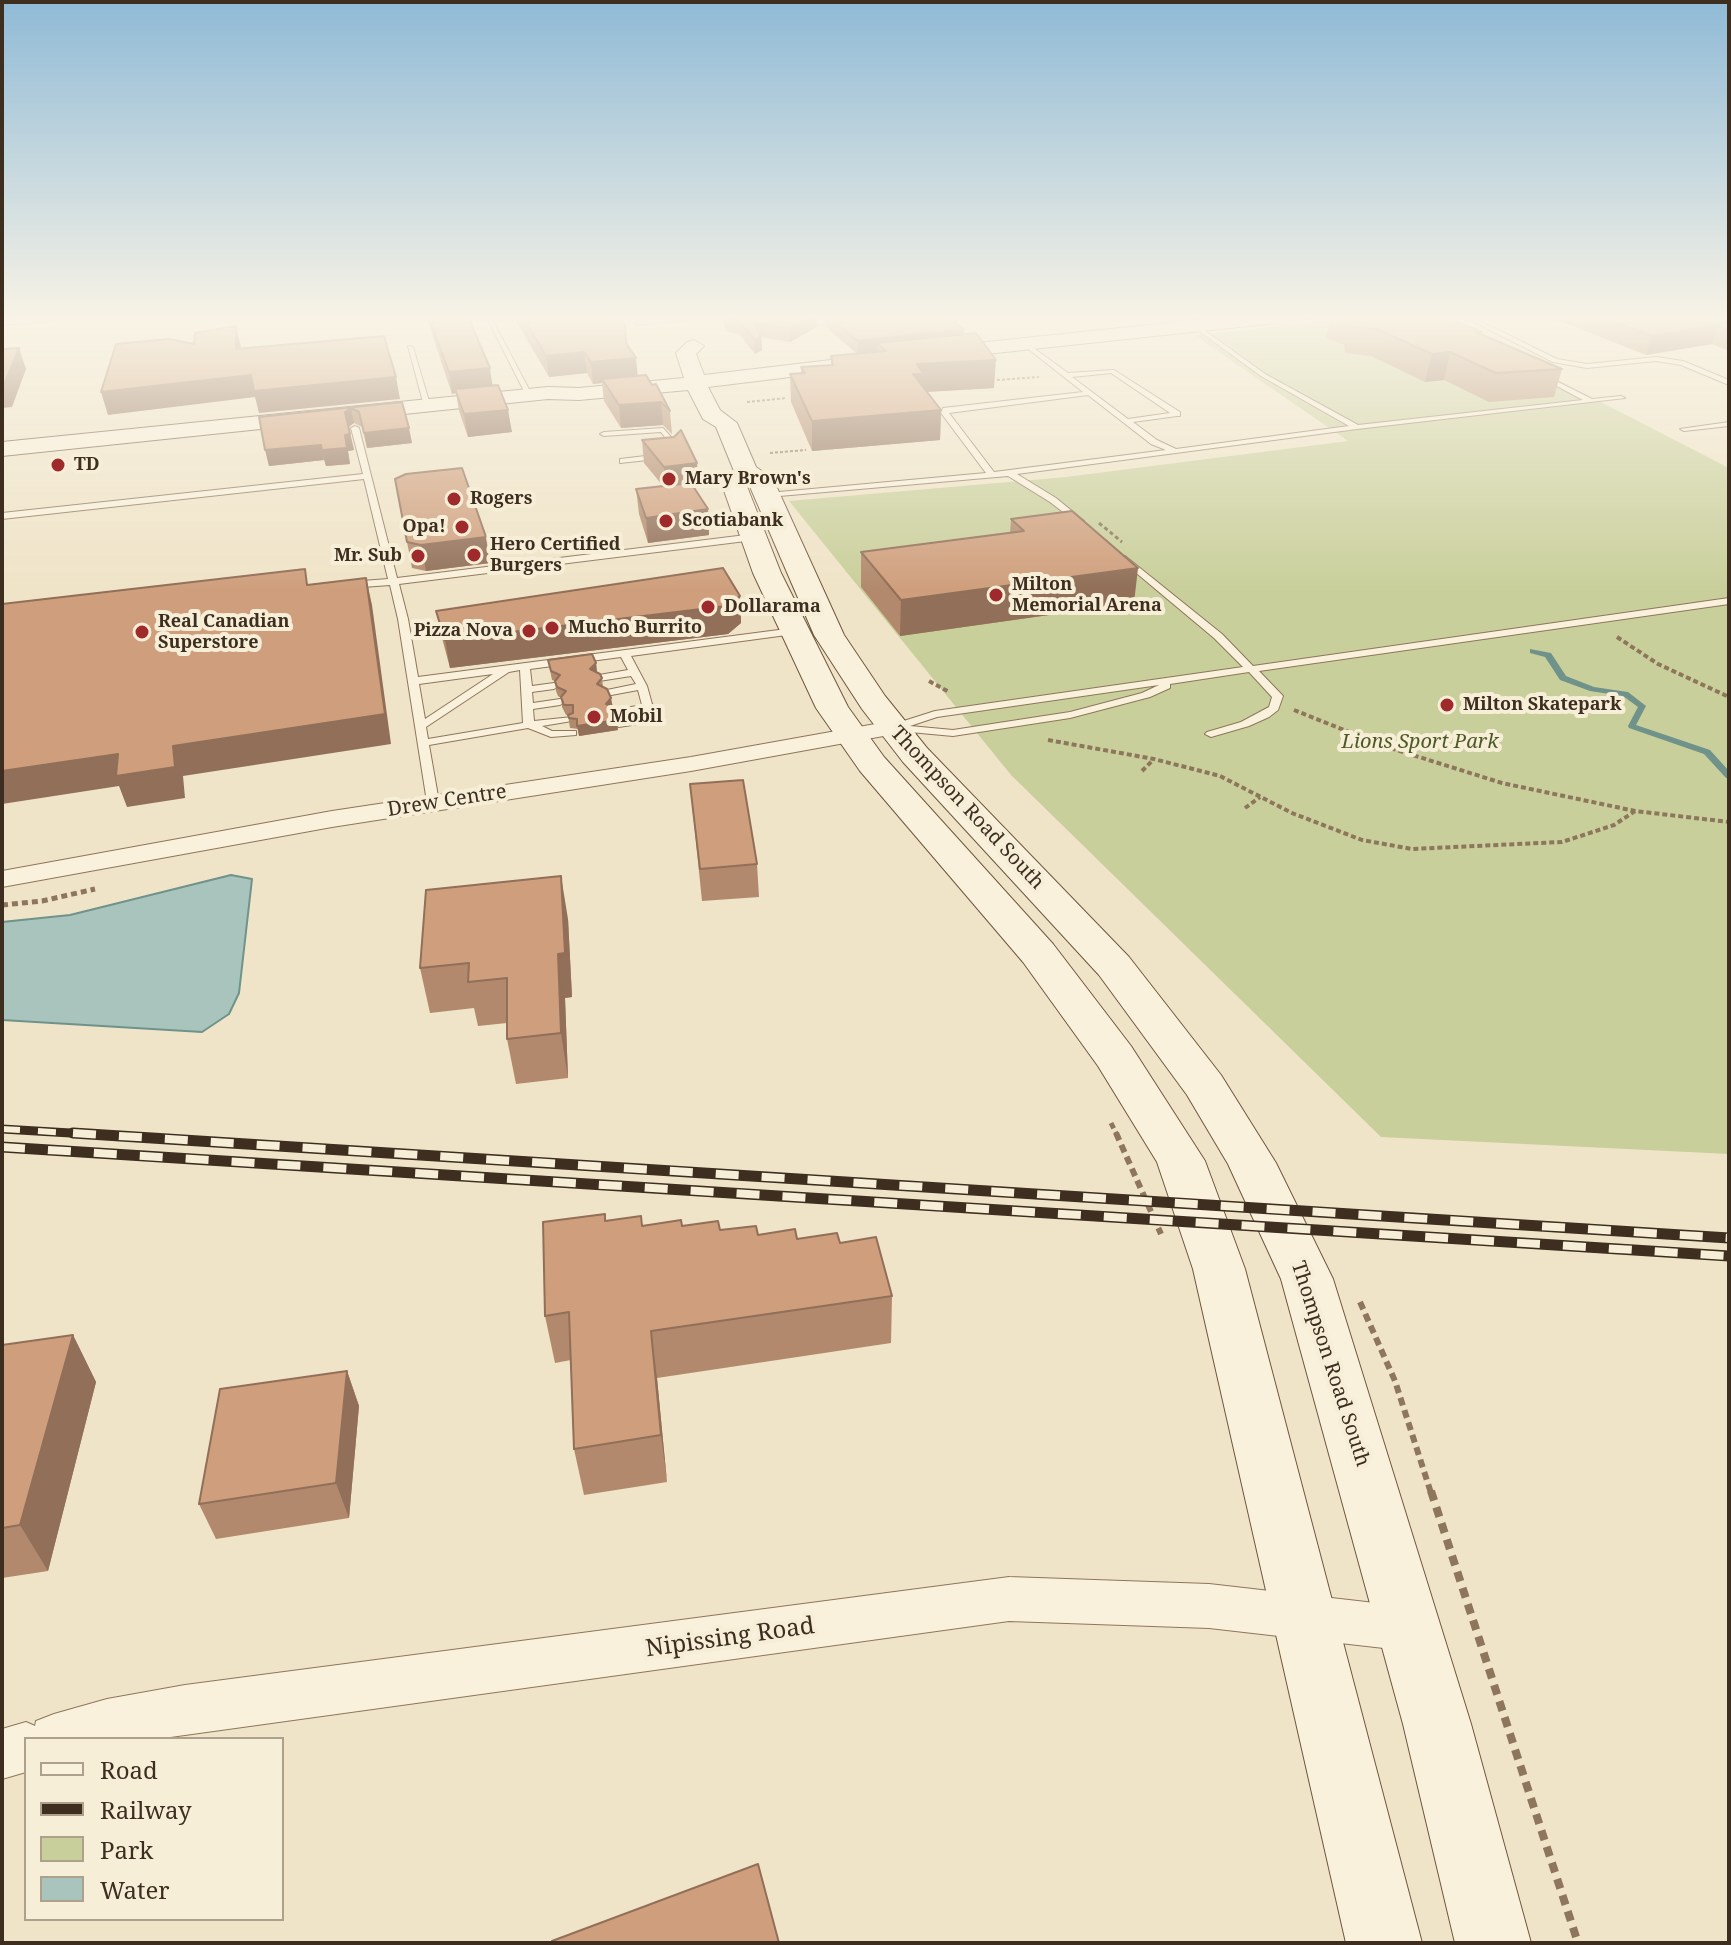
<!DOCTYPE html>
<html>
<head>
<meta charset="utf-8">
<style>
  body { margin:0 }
  #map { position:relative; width:1731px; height:1945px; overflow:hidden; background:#f0e4c8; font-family:"Noto Serif",serif }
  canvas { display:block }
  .frame { position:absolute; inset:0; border:4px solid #3d2e20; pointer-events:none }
  .legend { position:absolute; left:24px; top:1737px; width:260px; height:184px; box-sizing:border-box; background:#f7eed8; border:2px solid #ada18e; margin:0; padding:10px 14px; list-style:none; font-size:24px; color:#3d2e20 }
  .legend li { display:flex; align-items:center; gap:16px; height:40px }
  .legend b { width:40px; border:2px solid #ada18e }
</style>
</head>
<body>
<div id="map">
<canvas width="1731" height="1945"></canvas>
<div class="frame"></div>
<ul class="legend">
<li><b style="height:10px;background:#faf1dc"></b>Road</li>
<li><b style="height:10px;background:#3d2e20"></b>Railway</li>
<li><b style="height:22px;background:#c9cf9b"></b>Park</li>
<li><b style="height:22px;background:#a9c4bc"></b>Water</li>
</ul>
</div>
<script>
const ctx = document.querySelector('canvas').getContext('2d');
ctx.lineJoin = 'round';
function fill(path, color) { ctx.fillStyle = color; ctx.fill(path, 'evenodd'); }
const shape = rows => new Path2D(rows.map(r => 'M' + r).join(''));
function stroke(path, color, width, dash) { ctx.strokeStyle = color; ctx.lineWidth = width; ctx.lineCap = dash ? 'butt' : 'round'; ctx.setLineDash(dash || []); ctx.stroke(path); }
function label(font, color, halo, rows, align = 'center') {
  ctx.font = font + ' "Noto Serif",serif'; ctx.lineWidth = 8; ctx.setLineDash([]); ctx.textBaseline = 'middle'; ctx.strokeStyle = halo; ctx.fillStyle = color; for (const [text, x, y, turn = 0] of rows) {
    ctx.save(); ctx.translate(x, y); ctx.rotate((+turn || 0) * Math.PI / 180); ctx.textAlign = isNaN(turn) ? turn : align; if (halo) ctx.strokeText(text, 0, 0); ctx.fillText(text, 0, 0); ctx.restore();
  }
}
fill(shape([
  [1367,317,1436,317,1729,468,1729,1154,1381,1137,1011,775,789,501,1066,477,1348,441,1194,335]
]), '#c9cf9b');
const water = shape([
  [231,875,252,879,239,993,229,1014,202,1032,2,1020,2,922,70,915,231,875]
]);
fill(water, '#a9c4bc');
stroke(water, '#6f938a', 2);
fill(shape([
  [1530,649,1551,653,1566,676,1594,687,1628,692,1646,706,1636,725,1710,750,1729,771,1729,778,1726,778,1704,754,1629,728,1628,726,1638,707,1623,696,1590,691,1560,680,1545,657,1530,653,1530,649]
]), '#6f938a');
const service = shape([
  [684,317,686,320,637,325,634,323,684,317],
  [1186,317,1265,374,1358,425,1583,400,1540,377,1542,374,1592,399,1621,396,1625,398,1357,429,1017,474,1056,498,1084,521,1084,525,1081,526,1050,502,1008,476,768,497,764,495,768,493,986,473,941,413,943,408,1083,392,1022,344,1024,341,1068,373,1114,370,1180,412,1180,416,1177,416,1133,422,1157,440,1176,449,1349,426,1261,376,1184,320,1186,317],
  [1111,373,1170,413,1128,419,1072,377,1111,373],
  [1088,395,1151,444,1166,450,994,472,949,413,1088,395],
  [1464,317,1472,317,1557,359,1587,364,1656,357,1683,361,1729,380,1729,385,1681,365,1656,361,1587,368,1553,362,1464,317],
  [487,318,492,319,533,397,526,395,487,318],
  [408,346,413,347,431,408,424,406,408,346],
  [1729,422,1729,426,1684,431,1680,429,1729,422],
  [355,426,359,428,397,578,754,534,758,537,754,540,399,584,408,619,418,677,794,628,799,631,794,634,631,656,647,686,652,704,655,707,654,709,656,719,651,722,619,727,613,724,615,722,645,717,643,711,615,716,610,713,615,710,642,705,638,690,606,696,601,693,602,691,636,684,631,676,599,681,594,678,599,675,628,670,621,657,530,669,532,686,554,683,559,686,554,689,532,692,533,703,560,699,565,702,560,705,533,709,534,721,572,717,572,721,542,726,552,731,576,731,576,735,551,737,528,728,429,745,439,802,433,806,427,802,398,619,390,585,349,588,344,585,349,582,388,579,364,479,2,519,2,513,363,474,351,428,355,426],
  [520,670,523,723,428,739,426,727,509,672,520,670],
  [493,674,425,719,419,684,493,674],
  [663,428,682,449,676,457,620,463,620,459,671,453,674,449,661,432,604,436,600,434,604,432,663,428],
  [1125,556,1222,634,1253,666,1729,598,1729,604,1259,671,1283,696,1278,710,1269,717,1249,726,1211,737,1205,734,1207,732,1241,722,1269,707,1272,697,1249,672,1170,684,1170,688,1150,697,1070,718,953,736,888,730,888,726,935,711,1243,667,1214,638,1122,561,1120,559,1125,556],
  [1159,685,1142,693,1070,712,953,730,910,726,937,717,1159,685]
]);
const minor = shape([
  [2,317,58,317,51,321,2,325,2,317],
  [790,317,880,317,873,321,819,325,790,317],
  [892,721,900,723,904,728,900,733,691,771,332,827,2,887,2,871,332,811,691,757,892,721],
  [1009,1577,1209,1584,1410,1607,1427,1613,1433,1629,1427,1645,1410,1651,1209,1628,1009,1621,156,1739,26,1739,26,1772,2,1779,2,1729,26,1722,35,1726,36,1721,54,1714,107,1699,185,1685,1009,1577]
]);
const secondary = shape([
  [1224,317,1286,317,1277,323,930,360,920,354,930,348,1224,317],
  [694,340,704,346,696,354,704,375,856,357,866,363,856,369,708,387,720,410,737,423,756,467,773,479,844,635,885,696,927,748,1129,957,1221,1075,1276,1163,1333,1279,1471,1724,1531,1943,1455,1943,1403,1724,1281,1279,1228,1164,1187,1095,1099,975,903,762,862,709,814,635,748,482,746,484,781,573,848,707,884,757,1053,944,1131,1046,1205,1161,1245,1269,1422,1943,1346,1943,1193,1269,1157,1162,1098,1066,1023,962,860,771,816,708,753,573,721,482,734,471,716,427,703,419,688,390,579,400,548,399,2,456,2,442,548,387,579,388,684,378,676,353,687,342,694,340]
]);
stroke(service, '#8d765c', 2);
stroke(minor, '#8d765c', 2);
stroke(secondary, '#6f573f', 2);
stroke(shape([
  [1299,320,1333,317],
  [997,380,1039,377],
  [747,402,786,398],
  [770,453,806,450]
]), '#8d765c', 2, [3, 2]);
stroke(shape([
  [1099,523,1122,542]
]), '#8d765c', 3, [4, 3]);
stroke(shape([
  [1617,637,1658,664,1729,697],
  [929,681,949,692],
  [1294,710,1384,746,1502,783,1635,811,1729,822],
  [1048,740,1154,759,1220,776,1292,813,1362,840,1412,849,1562,842,1614,825,1635,811],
  [1142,771,1153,760],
  [1245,808,1260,797]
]), '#8d765c', 4, [5, 3]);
stroke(shape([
  [2,905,42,901,95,889],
  [1111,1123,1117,1135]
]), '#8d765c', 5, [6, 4]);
stroke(shape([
  [1116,1133,1161,1234],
  [1360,1302,1395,1381,1431,1493]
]), '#8d765c', 6, [8, 5]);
stroke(shape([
  [1431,1491,1578,1943]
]), '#8d765c', 8, [10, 7]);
fill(service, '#faf1dc');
fill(minor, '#faf1dc');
fill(secondary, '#faf1dc');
const railFar1 = shape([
  [2,1129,105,1135]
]);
const rail = shape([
  [73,1133,1729,1238],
  [2,1147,1729,1256]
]);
stroke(railFar1, '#3d2e20', 9);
stroke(rail, '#3d2e20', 11);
stroke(railFar1, '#f7eed8', 6, [18]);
stroke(rail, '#f7eed8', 8, [23]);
fill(shape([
  [428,317,468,317,493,385,512,432,468,437,459,411,456,393,452,394,430,328],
  [516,317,618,317,637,376,670,411,672,434,663,425,621,428,604,401,602,383,593,384,587,373,549,377,516,321],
  [721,317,816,317,817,327,790,342,761,337,762,350,755,354,739,334,727,332],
  [826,317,955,317,958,325,964,329,964,334,994,388,927,392,941,410,940,440,812,451,791,402,790,374,801,373,801,367,831,365,831,356,857,354,826,327],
  [1330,317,1446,317,1482,335,1562,369,1554,397,1489,402,1444,380,1425,382,1371,356,1345,353,1344,345,1326,338],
  [1550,317,1729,317,1729,351,1712,344,1646,355],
  [402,402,412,443,367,448,362,427,354,423,349,427,354,450,348,451,350,464,326,466,324,460,269,466,259,417],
  [642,440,699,487,694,487,708,509,709,535,648,543,639,514,636,489,663,486,644,463],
  [395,479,490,563,426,571,412,568],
  [1011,519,1134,603,900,636,861,587,861,552,1010,533],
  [740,596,741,623,728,634,450,668,442,638,436,611],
  [548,660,596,663,597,672,602,678,603,687,612,708,615,719,617,720,618,730,579,736,578,729,570,728,568,715,566,715,562,707,561,698,558,696,556,691,555,681,552,680],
  [690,784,757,864,759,897,702,901],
  [568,919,572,997,565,998,568,1078,516,1084,507,1039,507,1023,478,1026,474,1008,430,1013,420,968],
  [606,1221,642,1226,682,1226,840,1243,892,1296,891,1343,657,1378,667,1482,584,1495,574,1449,571,1360,555,1363,545,1316],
  [73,1335,96,1382,48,1571,2,1578,2,1345],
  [347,1371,359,1406,349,1518,216,1539,199,1504]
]), '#b2896c');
fill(shape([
  [811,317,816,317,817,327,790,342,789,328],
  [958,319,957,330,964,329,963,343,877,343,877,353,858,355,858,341],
  [1718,325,1712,344,1646,355,1652,336],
  [236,326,241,347,241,370,236,349],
  [761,336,762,350,755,354,755,340],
  [19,348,26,369,12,407,2,408,2,386],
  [584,352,587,373,549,377,546,356],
  [1450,352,1444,380,1425,382,1432,354],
  [636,358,638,379,602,379,602,383,593,384,591,362],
  [996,360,994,388,923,392,913,374,917,364],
  [490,368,493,390,455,389,456,393,452,394,449,372],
  [251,375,396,377,400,399,259,413,255,397,108,415,101,392],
  [661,402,663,425,621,428,619,405],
  [351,408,354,423,348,427,345,412],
  [508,410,512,432,468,437,464,414],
  [941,410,940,440,812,451,812,421],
  [409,428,412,443,367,448,364,433],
  [350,434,354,450,348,451,350,464,326,466,322,450,345,435],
  [321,445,324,460,269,466,265,450],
  [697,463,699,487,666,491,664,467],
  [708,509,709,535,648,543,646,518],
  [486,537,490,563,426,571,421,545],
  [1138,568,1134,603,900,636,901,600],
  [366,578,372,605,391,744,183,776,185,798,127,807,119,786,2,804,2,771],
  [740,596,741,623,728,634,450,668,445,640],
  [596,663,597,673,590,669],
  [611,698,613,708,606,704],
  [614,709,618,730,579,736,577,726,609,715],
  [561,876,568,919,572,997,565,998,568,1078,561,1033,558,954],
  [651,1331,657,1378,667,1482,661,1435],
  [73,1335,96,1382,48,1571,20,1525],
  [347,1371,359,1406,349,1518,336,1483]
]), '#916f58');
const building = shape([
  [429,317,468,317,490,368,449,372,429,317],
  [523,317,618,317,625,324,626,343,636,358,591,362,584,352,546,356,523,317],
  [725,317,811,317,789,328,755,323,761,336,755,340,738,321,726,319,725,317],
  [829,317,955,317,958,319,952,321,964,329,858,341,829,317],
  [1345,317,1446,317,1482,332,1476,332,1562,369,1496,373,1450,352,1432,354,1377,329,1350,326,1349,318,1345,317],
  [1602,317,1729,317,1729,330,1718,325,1652,336,1602,317],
  [236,326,236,349,384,336,396,377,254,391,251,375,101,392,116,344,169,339,194,344,195,333,236,326],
  [976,333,996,360,917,364,923,374,913,374,941,410,812,421,790,374,805,373,801,367,833,365,831,356,886,351,877,343,976,333],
  [19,348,4,385,2,386,2,349,19,348],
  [646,375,652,385,656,384,670,411,661,402,619,405,602,379,646,375],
  [498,385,508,410,464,414,455,389,498,385],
  [402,402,409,428,364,433,359,412,351,408,345,412,350,434,345,435,347,448,322,450,321,445,265,450,259,417,402,402],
  [681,430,697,463,664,467,642,440,674,437,681,430],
  [462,468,486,537,421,545,407,542,395,479,406,474,462,468],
  [691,483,708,509,646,518,636,489,691,483],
  [1072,511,1138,568,901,600,861,552,1024,531,1011,519,1072,511],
  [723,568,740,596,726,606,445,640,436,611,723,568],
  [305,569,307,585,366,578,385,714,173,746,175,767,116,776,118,754,2,771,2,604,305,569],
  [592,654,596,663,590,669,600,674,602,678,597,684,607,689,611,698,606,704,614,709,609,715,617,720,577,726,577,719,569,718,568,715,573,713,573,705,564,705,561,697,566,691,557,687,555,681,560,675,551,671,548,660,592,654],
  [743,780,757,864,700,869,690,784,743,780],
  [561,876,565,953,558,954,561,1033,507,1039,507,978,468,982,469,963,420,968,426,890,561,876],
  [605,1214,605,1221,641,1216,642,1226,681,1220,682,1226,718,1221,720,1230,756,1226,758,1235,795,1229,797,1239,837,1233,840,1243,876,1237,892,1296,651,1331,661,1435,574,1449,569,1312,545,1316,543,1222,605,1214],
  [73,1335,20,1525,2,1528,2,1345,73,1335],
  [347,1371,336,1483,199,1504,220,1389,347,1371],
  [758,1864,779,1943,552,1943,552,1941,758,1864]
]);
fill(building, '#cf9f7d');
stroke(building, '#916f58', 2);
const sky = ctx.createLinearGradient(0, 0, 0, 589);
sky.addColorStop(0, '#8fbad6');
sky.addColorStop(0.54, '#f8f3e6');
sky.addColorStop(1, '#f8f3e600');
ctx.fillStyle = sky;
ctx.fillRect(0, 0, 1731, 589);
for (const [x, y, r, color] of [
  [58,465,8,"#9e2a2b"],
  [669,479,8,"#9e2a2b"],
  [454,499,8,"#9e2a2b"],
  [666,521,8,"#9e2a2b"],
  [462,527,8,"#9e2a2b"],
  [474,555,8,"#9e2a2b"],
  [418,556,8,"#9e2a2b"],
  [996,595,8,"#9e2a2b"],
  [708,607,8,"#9e2a2b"],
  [552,628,8,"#9e2a2b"],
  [529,631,8,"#9e2a2b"],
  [142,632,8,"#9e2a2b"],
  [1447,705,8,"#9e2a2b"],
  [594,717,8,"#9e2a2b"]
]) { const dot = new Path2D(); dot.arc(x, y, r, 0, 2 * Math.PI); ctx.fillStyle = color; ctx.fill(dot); stroke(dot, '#f7eed8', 3); }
label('bold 18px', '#3d2e20', '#f7eed8', [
  ["TD",74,465],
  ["Mary Brown's",685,479],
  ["Rogers",470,499],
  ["Scotiabank",682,521],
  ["Opa!",446,527,"right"],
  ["Hero Certified",490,545],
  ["Burgers",490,566],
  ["Mr. Sub",402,556,"right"],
  ["Milton",1012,585],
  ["Memorial Arena",1012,606],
  ["Dollarama",724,607],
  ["Real Canadian",158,622],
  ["Superstore",158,643],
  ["Mucho Burrito",568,628],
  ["Pizza Nova",513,631,"right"],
  ["Milton Skatepark",1463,705],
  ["Mobil",610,717]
], 'left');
label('italic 20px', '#4d5a26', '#f7eed8', [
  ["Lions Sport Park",1420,742]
]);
label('20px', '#3d2e20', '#f7eed8', [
  ["Drew Centre",447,801,-9],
  ["Thompson Road South",967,808,47],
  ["Thompson Road South",1330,1364,72]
]);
label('24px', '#3d2e20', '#f7eed8', [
  ["Nipissing Road",730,1638,-8]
]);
</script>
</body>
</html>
